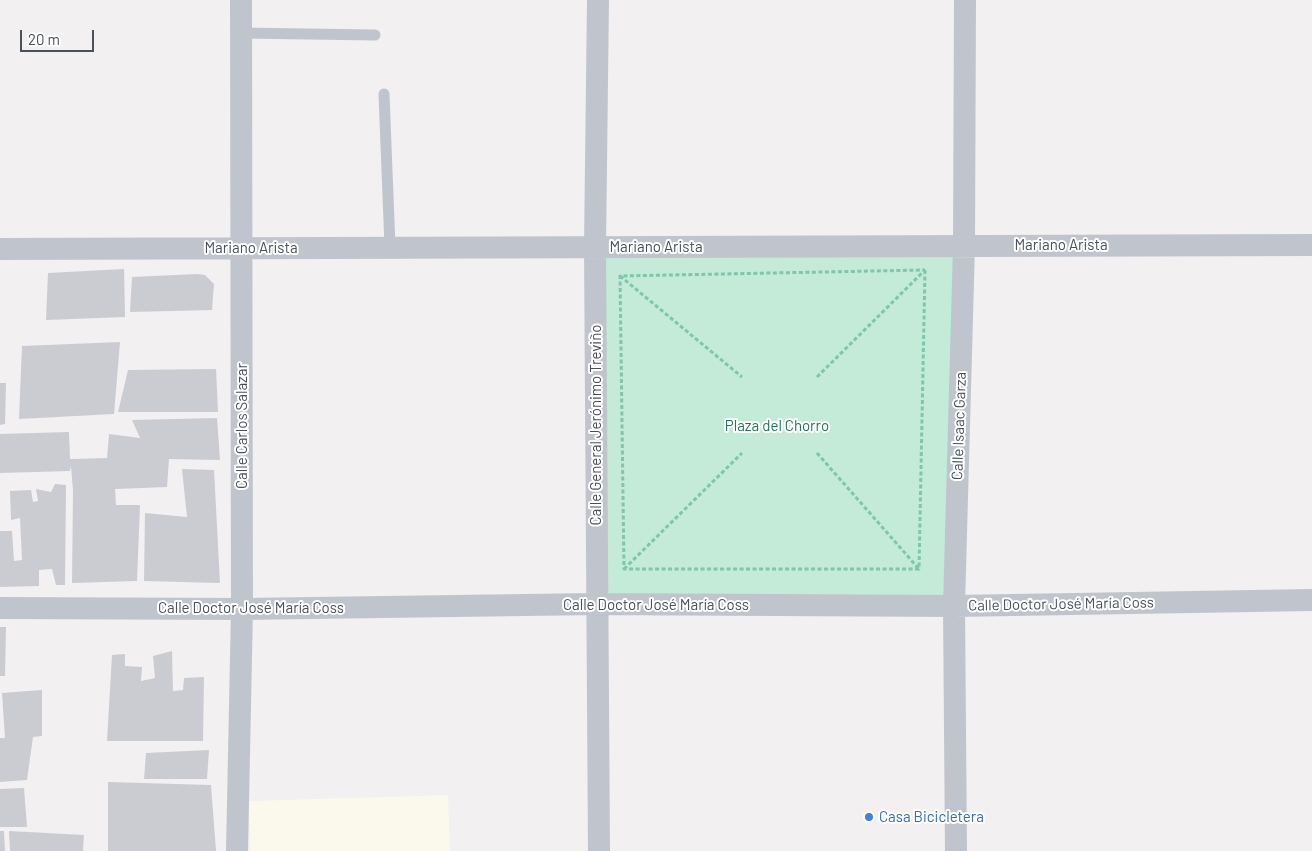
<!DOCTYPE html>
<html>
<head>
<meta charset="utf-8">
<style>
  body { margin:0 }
  #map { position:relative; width:1312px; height:851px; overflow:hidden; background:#f2f0f0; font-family:Barlow,sans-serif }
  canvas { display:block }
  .scale { position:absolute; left:20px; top:30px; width:74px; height:22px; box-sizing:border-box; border:2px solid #4a515c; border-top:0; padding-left:6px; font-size:15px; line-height:18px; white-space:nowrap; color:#4a515c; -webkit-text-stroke:4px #fff; paint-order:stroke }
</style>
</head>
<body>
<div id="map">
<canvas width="1312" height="851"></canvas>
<div class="scale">20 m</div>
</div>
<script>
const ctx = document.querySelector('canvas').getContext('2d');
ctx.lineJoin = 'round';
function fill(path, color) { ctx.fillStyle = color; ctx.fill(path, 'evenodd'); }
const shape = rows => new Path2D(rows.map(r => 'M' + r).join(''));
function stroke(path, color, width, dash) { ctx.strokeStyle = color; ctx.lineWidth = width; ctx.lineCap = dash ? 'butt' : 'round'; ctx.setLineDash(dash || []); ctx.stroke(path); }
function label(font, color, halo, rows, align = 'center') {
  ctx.font = font + ' Barlow,sans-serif'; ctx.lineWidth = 4; ctx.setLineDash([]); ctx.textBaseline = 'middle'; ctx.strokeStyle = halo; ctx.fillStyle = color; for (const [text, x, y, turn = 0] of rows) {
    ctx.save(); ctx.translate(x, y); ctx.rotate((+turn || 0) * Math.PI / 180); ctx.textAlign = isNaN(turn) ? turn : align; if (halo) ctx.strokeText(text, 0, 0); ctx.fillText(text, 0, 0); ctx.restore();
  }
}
fill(shape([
  [448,795,450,851,250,851,249,801]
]), '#fbf8ec');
fill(shape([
  [964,245,954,606,596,604,595,247]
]), '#c3ebd8');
fill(shape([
  [124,269,125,317,46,320,48,273],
  [197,274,205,275,214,284,212,310,130,312,132,277],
  [120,342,114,414,19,419,22,346],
  [216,369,218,412,118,412,128,370],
  [0,383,6,383,5,424,0,425],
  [217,418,220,460,169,459,167,487,115,489,116,505,140,505,137,581,72,583,73,491,71,466,70,471,0,473,0,434,69,432,70,459,107,458,109,434,140,438,132,420],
  [182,469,214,470,220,583,144,581,145,513,187,517],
  [55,484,66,485,65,585,56,585,52,569,39,570,39,586,0,587,0,531,12,531,14,561,22,560,20,518,11,520,10,491,31,490,33,502,38,501,36,489,51,492],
  [0,627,6,627,5,676,0,676],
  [172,651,173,691,183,690,184,678,204,677,203,741,107,741,112,655,125,654,125,666,142,667,141,681,155,678,153,656],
  [42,690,42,736,33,737,27,780,0,782,0,738,5,738,2,693],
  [209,750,207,779,144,779,146,753],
  [108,782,211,785,216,851,108,851],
  [24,788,27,827,0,827,0,789],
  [0,831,4,831,5,851,0,851],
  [9,831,84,835,83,851,10,851]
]), '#cbccd2');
stroke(shape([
  [925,270,919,569,624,569,620,276,925,270],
  [620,276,742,377],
  [817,377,925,270],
  [817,453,919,569],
  [624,569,742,453]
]), '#7ec6ac', 3, [4, 2.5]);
stroke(shape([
  [241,33,375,35],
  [384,94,390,247]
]), '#c0c5cd', 11);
stroke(shape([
  [598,0,595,247,599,851],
  [0,249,1312,245],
  [0,608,242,609,596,604,954,606,1312,600],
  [237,851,242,609,241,0],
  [956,851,954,606,964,245,965,0]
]), '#c0c5cd', 22);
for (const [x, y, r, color] of [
  [869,817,5,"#3f7fe0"]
]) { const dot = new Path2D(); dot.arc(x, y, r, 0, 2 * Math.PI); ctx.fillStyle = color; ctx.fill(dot); stroke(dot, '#fff', 2); }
label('15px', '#4a515c', '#fff', [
  ["Mariano Arista",1061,245],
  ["Mariano Arista",656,247],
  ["Mariano Arista",251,248],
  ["Calle General Jerónimo Treviño",596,425,-90],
  ["Calle Carlos Salazar",242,426,-90],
  ["Calle Isaac Garza",959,426,-88],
  ["Calle Doctor José María Coss",1061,604,-1],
  ["Calle Doctor José María Coss",656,605],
  ["Calle Doctor José María Coss",251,608]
]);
label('15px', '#207757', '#fff', [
  ["Plaza del Chorro",777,426]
]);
label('15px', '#366cbe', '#fff', [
  ["Casa Bicicletera",879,817]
], 'left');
</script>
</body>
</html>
